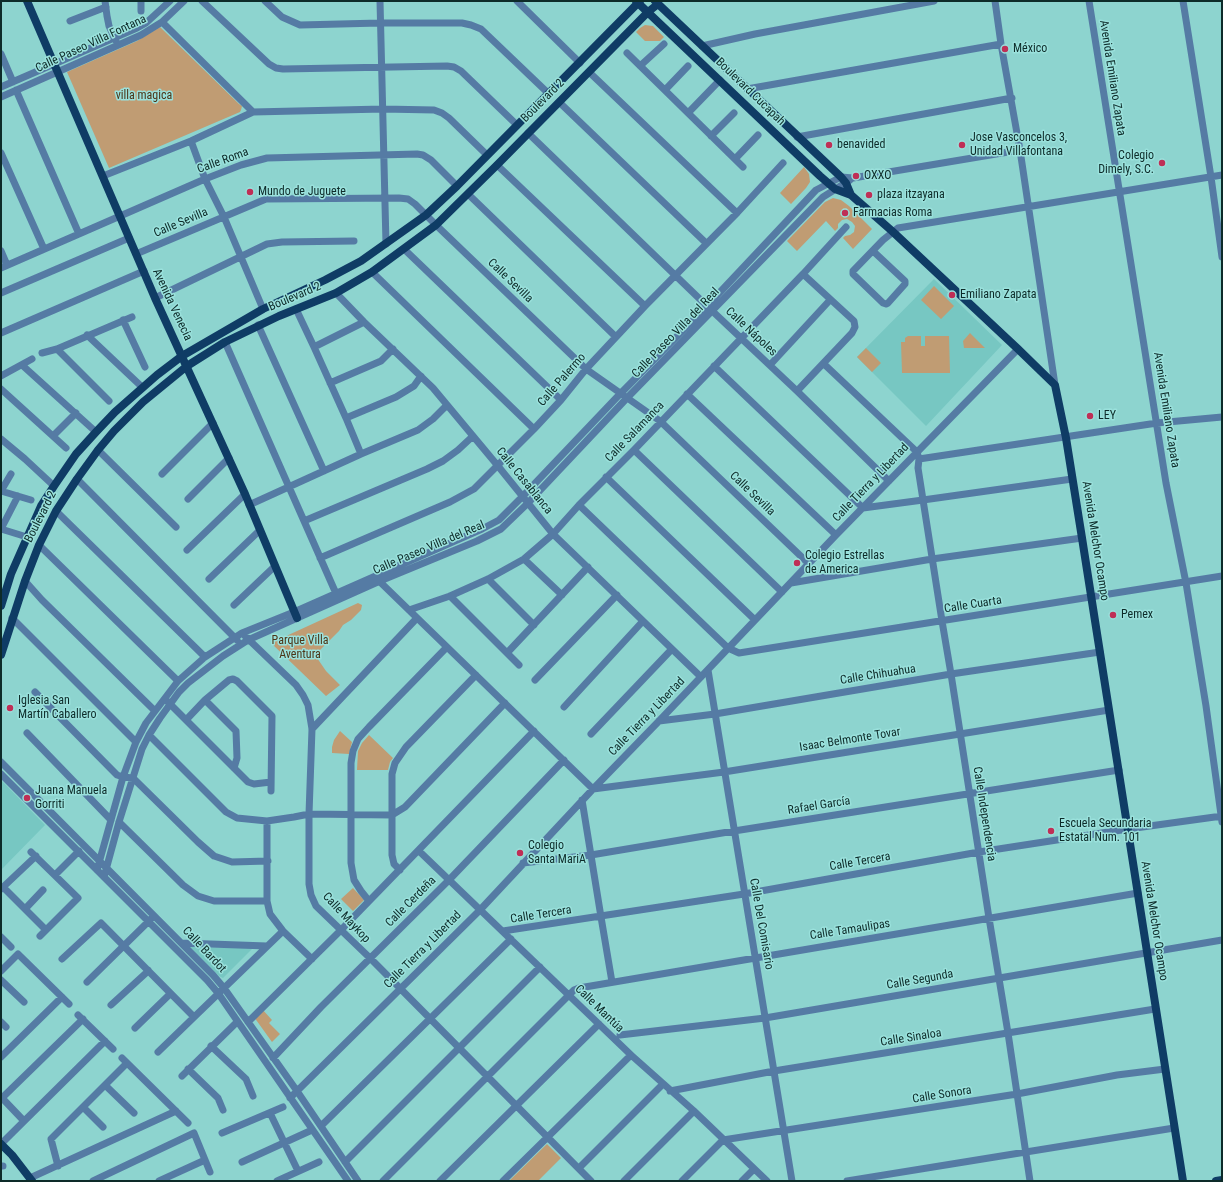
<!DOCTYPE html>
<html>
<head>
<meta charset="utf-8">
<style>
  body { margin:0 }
  #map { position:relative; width:1223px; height:1182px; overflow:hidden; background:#8dd4cf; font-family:"Roboto Condensed",sans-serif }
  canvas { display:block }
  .frame { position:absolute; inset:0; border:2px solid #0d2b29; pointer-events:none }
</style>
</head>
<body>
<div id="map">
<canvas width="1223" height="1182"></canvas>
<div class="frame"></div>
</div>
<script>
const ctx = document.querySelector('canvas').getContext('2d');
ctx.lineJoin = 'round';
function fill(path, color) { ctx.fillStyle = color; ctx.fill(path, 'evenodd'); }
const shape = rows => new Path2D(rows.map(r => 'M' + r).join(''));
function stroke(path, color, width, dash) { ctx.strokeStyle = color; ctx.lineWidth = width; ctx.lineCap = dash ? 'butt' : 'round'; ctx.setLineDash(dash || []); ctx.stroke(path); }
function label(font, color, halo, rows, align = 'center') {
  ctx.font = font + ' "Roboto Condensed",sans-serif'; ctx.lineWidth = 3; ctx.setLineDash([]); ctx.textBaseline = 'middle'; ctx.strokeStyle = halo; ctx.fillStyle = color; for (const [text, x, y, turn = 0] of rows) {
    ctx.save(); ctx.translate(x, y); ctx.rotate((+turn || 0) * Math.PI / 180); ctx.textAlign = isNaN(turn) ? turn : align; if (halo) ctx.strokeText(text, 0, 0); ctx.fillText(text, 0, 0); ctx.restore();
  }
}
fill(shape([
  [934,279,1002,345,926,426,857,357],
  [1,780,45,825,1,870],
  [190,947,253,948,223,978,219,976]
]), '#77c7c2');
fill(shape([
  [645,25,653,26,664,37,660,41,645,41,636,32,640,28],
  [160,27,239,104,242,106,241,110,240,112,109,168,67,72,137,41],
  [804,167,809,174,810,182,806,188,791,204,780,193],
  [833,198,841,200,849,206,872,229,853,249,843,238,845,236,850,235,854,232,855,226,852,222,847,219,842,220,838,224,838,228,835,231,826,221,797,251,787,241,821,206,825,202],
  [934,286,954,306,941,319,921,300],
  [970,333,985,348,964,348,963,341],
  [908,336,921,336,921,346,925,346,925,336,949,336,950,373,902,373,901,342,905,342,905,338],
  [866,348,881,363,872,372,857,357],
  [358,603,362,605,361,610,351,620,343,625,339,631,315,655,326,671,340,685,326,696,271,643],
  [340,731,352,742,349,754,332,753,332,747,334,740],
  [369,735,393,758,390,762,388,770,357,770,358,751,362,743],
  [353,888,364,900,353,911,341,899],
  [262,1009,272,1020,269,1023,280,1034,272,1042,254,1017],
  [547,1144,561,1158,538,1181,509,1181]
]), '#c09c73');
stroke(shape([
  [105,1,107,16,109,26,116,41],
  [141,1,141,11],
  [202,1,269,64,276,68,283,69,447,66,454,67,461,71,517,125],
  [265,1,282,17,300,25,380,23,462,23,471,25,481,29,549,94],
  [380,1,386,244],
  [517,1,580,63],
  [995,1,1001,44,1020,150,1055,385],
  [1089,1,1166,483,1186,583,1206,706,1222,822],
  [1183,1,1211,177,1222,257],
  [70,21,106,7],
  [162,22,253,112],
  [702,46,755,34,934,1],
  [627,53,743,167],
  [1,54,13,82],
  [640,66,664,44],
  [589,72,737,213],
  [1,87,137,28,146,23,170,1],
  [747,89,1001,44],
  [16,90,79,234],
  [665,90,688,66],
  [1,97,141,35,162,22,184,1],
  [559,102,706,243],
  [688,113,720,80],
  [528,133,707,306,797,391,889,481],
  [711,136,734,113],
  [797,137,1012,98],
  [191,141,205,179,224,217,263,309],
  [1,153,44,249],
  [735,159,758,135],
  [497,165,645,306],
  [103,176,191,141,253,112,383,109,434,110,442,113,449,118,487,155],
  [468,194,616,337],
  [404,249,561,400],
  [1,251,7,265],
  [873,251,905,281,905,284,888,303,886,304,883,303,853,274,853,271,883,240,898,228,1222,175],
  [136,254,266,199,399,198,408,199,415,204,436,225,586,369,660,421,809,564],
  [1,268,205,179,241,165,267,158,417,154,423,155,431,160,457,186],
  [372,272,534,429],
  [1,293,129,238],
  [336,293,364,322,433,388,498,466,553,534,701,677],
  [155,298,267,244,282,242,354,241],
  [296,309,314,347,346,418,361,454],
  [123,320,145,367],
  [258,325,324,471],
  [1,333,144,271],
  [87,335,142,387],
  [225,342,338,598],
  [314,347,364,322],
  [57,349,109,401],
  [42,353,57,349,132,317],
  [824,364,917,452,919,459,918,468,942,621,951,674,989,918,1008,1033,1030,1181],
  [22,365,96,432],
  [770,365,830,300],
  [714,366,863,508,923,500,1072,479],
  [1,376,32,359],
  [330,383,381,361,393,349],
  [1,389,66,448],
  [797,391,852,333,855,327,854,321,803,274],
  [687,394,836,535],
  [346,418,396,397,414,386,421,376],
  [53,436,76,413],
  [1,439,25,459,54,486],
  [98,450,176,527],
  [634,450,782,592],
  [919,459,1157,423,1222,417],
  [162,474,213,423],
  [606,477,755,620],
  [77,479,237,640],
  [1,491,31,500],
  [1,491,11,474],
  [188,499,229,458],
  [249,505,361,454,418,430,433,419,447,405],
  [579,505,728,648,739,653,1222,576],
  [56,511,205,657],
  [304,521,427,469,443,461,458,450,473,436],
  [1,529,18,496],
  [1,529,27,537],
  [39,545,178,681],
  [187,550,245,494],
  [320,558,450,502,474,489,534,429,561,400,586,369,645,306,737,213,783,163],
  [524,559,562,595],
  [376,578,593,789,724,772,1109,710],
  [209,579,260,530],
  [488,579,534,625],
  [25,581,42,600,155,711],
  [791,583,932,559,1082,538],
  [450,596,519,665],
  [234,605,275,566],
  [409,610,450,596,488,579,524,559,553,534,579,505,634,450,803,274,846,227],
  [12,618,136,742],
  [245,636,296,685,303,695,308,705,312,729,309,814,309,884,311,895,316,906,371,959,591,1181],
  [507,653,588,567],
  [708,670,792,1181],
  [535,680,617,595],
  [35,692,117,775,123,777,133,778,198,842,214,856,232,862,268,861],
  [205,700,236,731,237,758,234,768],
  [167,701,248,782,254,784,271,782],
  [564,707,643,621],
  [186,720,205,700,229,680,233,679,237,681,272,716,271,791],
  [659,721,715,714,951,674,1100,652],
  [312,729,417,618],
  [27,733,111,820],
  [591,734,672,649],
  [149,735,226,812,237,818,267,821,294,817,309,814,392,815,405,807,505,703],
  [1,762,213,975,224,988,297,1091,358,1181],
  [1,774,207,980,218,993,348,1181],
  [582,800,601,917,612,982],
  [267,821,267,901,270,914,283,931,312,959],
  [119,822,183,885,198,896,214,901,267,901],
  [419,851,631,1055,694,1111,767,1181],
  [31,852,78,898,40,936],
  [523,863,591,855,734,831,1119,770],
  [97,870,123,777,136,742,146,723,178,681,205,657,242,633,294,612,482,529,499,520,523,496,620,394,707,306,816,190,841,177,853,178,1020,150],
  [400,870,394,864,392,855,392,774,395,763,406,747,476,675],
  [55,875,79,851],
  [104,877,119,822,142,749,149,735,160,718,179,692,188,683,223,656,248,640,380,581,477,541,501,529,528,503,627,398,823,197,850,180],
  [3,887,46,930],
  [1,889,36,856],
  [369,901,361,891,354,880,351,863,351,763,353,751,358,739,369,727,447,647],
  [25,909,43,890],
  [503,931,744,894,979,852,1128,829,1222,816],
  [1,937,11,947],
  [182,943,267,946],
  [62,959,101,923,194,1017],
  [1,971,18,954,69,1004],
  [1,980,24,1002],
  [87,982,152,918],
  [111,1005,146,973,148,970],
  [78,1015,113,1049],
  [1,1022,6,1027],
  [248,1022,341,930,534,731],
  [135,1028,170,994],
  [620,1035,765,1018,1222,940],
  [211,1046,246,1079,253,1096],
  [158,1052,283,931],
  [1,1057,62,997],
  [122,1058,188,1123],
  [273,1058,321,1007,449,880,564,760],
  [188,1069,218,1098,223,1110],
  [182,1076,237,1022],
  [105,1085,134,1113],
  [670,1091,774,1071,1155,1009],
  [290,1098,480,910,593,789,659,721,836,535,1018,349],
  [83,1107,103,1127],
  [270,1113,298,1171],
  [24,1121,2,1098,83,1019],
  [321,1126,511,939],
  [222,1133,283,1107],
  [1,1144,105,1041],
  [242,1162,312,1130],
  [345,1162,540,967],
  [1,1166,3,1166],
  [58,1166,51,1139,127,1063],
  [579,1168,663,1084],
  [30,1178,176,1111],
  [93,1181,194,1133,210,1172],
  [159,1181,205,1160],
  [277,1181,319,1162],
  [383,1181,574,990,579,988,1138,893],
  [440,1181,599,1024],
  [503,1181,631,1055],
  [624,1181,694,1111],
  [682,1181,723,1140,1017,1094,1117,1075,1165,1069],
  [742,1181,754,1169],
  [847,1181,1174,1128]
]), '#557ba4', 7);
stroke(shape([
  [27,1,155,298,245,494,297,618],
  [636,1,820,176,835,189,851,195,892,231,1018,349,1055,385,1066,438,1082,538,1183,1181],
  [655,1,841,177,846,183,851,195],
  [1,606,11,574,41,506,54,486,76,454,96,432,115,412,157,375,182,356,263,309,325,280,361,261,426,215,457,186,640,1],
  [1,655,25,581,39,545,56,511,77,479,98,450,114,431,143,402,187,366,225,342,279,316,336,293,372,272,436,225,497,165,648,12,658,4],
  [1,1144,12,1155,32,1181],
  [1216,1181,1222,1180]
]), '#0f3c65', 8);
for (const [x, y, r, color] of [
  [1005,49,4,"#bf2f56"],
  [829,145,4,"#bf2f56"],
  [962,145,4,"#bf2f56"],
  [1162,163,4,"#bf2f56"],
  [856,176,4,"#bf2f56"],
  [250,192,4,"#bf2f56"],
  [869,195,4,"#bf2f56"],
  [845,213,4,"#bf2f56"],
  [952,295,4,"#bf2f56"],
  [1090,416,4,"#bf2f56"],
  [797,563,4,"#bf2f56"],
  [1113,615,4,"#bf2f56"],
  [10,708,4,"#bf2f56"],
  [27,798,4,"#bf2f56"],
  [1051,831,4,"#bf2f56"],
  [520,853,4,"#bf2f56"]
]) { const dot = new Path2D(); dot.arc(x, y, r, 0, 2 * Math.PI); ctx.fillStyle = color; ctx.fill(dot); stroke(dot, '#9ae1dc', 1.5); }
label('12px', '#0d2b29', '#9ae1dc', [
  ["Calle Paseo Villa Fontana",91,44,-25],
  ["Avenida Emiliano Zapata",1112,78,81],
  ["Boulevard Cucapah",750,92,44],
  ["Boulevard 2",543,101,-45],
  ["Calle Roma",223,161,-20],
  ["Calle Sevilla",181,223,-23],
  ["Calle Sevilla",510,281,44],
  ["Boulevard 2",295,297,-23],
  ["Avenida Venecia",172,305,65],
  ["Calle Nápoles",751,332,43],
  ["Calle Paseo Villa del Real",676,333,-46],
  ["Calle Palermo",562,380,-49],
  ["Avenida Emiliano Zapata",1166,410,81],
  ["Calle Salamanca",635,432,-46],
  ["Calle Casablanca",524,481,51],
  ["Calle Tierra y Libertad",871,483,-46],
  ["Calle Sevilla",752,494,44],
  ["Boulevard 2",41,517,-63],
  ["Avenida Melchor Ocampo",1095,541,81],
  ["Calle Paseo Villa del Real",429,548,-23],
  ["Calle Cuarta",973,605,-9],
  ["Calle Chihuahua",878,675,-9],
  ["Calle Tierra y Libertad",647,717,-46],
  ["Isaac Belmonte Tovar",850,740,-9],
  ["Rafael García",819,806,-9],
  ["Calle Independencia",984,814,81],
  ["Calle Tercera",860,862,-10],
  ["Calle Cerdeña",411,902,-45],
  ["Calle Tercera",541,915,-9],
  ["Calle Maykop",346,918,47],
  ["Avenida Melchor Ocampo",1154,921,81],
  ["Calle Del Comisario",761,924,80],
  ["Calle Tamaulipas",850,930,-9],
  ["Calle Bardot",204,950,47],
  ["Calle Tierra y Libertad",423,950,-45],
  ["Calle Segunda",920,980,-10],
  ["Calle Mantúa",599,1009,44],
  ["Calle Sinaloa",911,1038,-9],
  ["Calle Sonora",942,1095,-9]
]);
label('12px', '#0d2b29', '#9ae1dc', [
  ["México",1013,49],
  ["Jose Vasconcelos 3,",970,138],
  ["Unidad Villafontana",970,152],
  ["benavided",837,145],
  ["Colegio",1154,156,"right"],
  ["Dimely, S.C.",1154,170,"right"],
  ["OXXO",864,176],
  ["Mundo de Juguete",258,192],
  ["plaza itzayana",877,195],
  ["Farmacias Roma",853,213],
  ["Emiliano Zapata",960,295],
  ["LEY",1098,416],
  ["Colegio Estrellas",805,556],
  ["de America",805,570],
  ["Pemex",1121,615],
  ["Iglesia San",18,701],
  ["Martín Caballero",18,715],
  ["Juana Manuela",35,791],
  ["Gorriti",35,805],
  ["Escuela Secundaria",1059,824],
  ["Estatal Num. 101",1059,838],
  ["Colegio",528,846],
  ["Santa MariA",528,860]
], 'left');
label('12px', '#4c3416', '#9ae1dc', [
  ["villa magica",144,96],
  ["Parque Villa",300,641],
  ["Aventura",300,655]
]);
</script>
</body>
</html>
